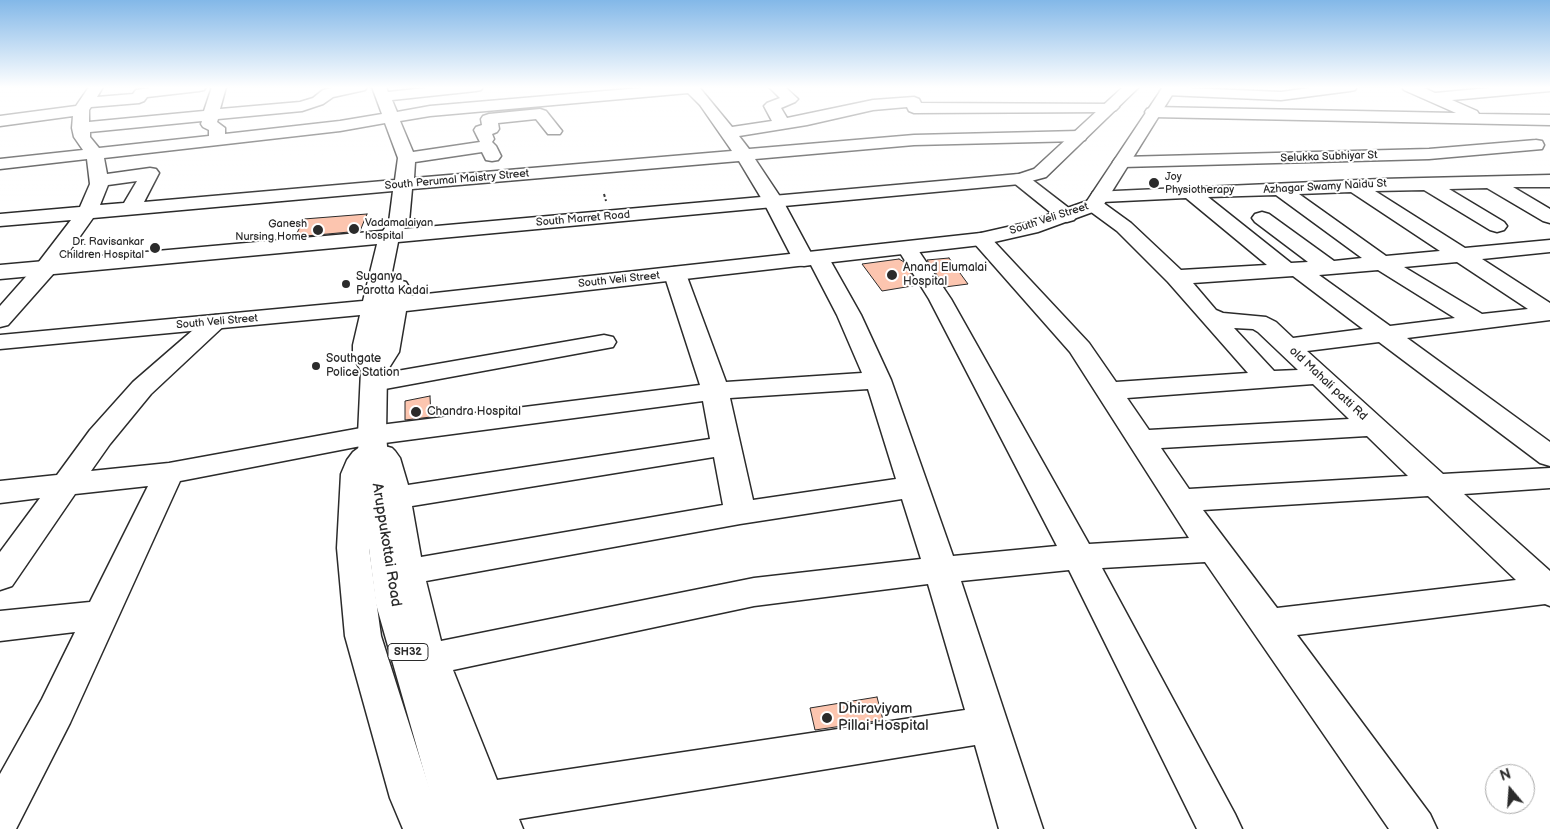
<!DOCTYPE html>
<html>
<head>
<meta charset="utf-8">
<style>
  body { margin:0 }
  #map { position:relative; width:1550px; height:829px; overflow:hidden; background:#fff; font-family:"Balsamiq Sans",sans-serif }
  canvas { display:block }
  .north { position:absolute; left:1485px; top:764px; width:50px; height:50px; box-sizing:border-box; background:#fff; border:1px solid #aaa; border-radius:50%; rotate:342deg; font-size:14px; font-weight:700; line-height:20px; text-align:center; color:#2b2b2b }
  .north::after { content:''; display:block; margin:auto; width:18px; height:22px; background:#2b2b2b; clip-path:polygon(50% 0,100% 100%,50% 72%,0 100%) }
</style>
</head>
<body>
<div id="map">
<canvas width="1550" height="829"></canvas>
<div class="north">N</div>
</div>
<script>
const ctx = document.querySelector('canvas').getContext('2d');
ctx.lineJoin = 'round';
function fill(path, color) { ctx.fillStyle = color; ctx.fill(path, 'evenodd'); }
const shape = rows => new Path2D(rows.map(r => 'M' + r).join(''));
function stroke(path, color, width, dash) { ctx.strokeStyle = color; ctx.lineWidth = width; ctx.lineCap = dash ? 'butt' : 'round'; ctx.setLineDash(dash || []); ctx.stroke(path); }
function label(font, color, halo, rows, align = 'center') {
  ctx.font = font + ' "Balsamiq Sans",sans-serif'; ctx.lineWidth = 4; ctx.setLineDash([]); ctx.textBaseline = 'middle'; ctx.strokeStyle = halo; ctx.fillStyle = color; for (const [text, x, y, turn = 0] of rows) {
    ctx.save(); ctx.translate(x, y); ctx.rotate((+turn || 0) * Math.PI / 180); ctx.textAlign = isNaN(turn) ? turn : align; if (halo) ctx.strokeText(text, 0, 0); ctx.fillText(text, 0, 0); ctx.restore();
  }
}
const building = shape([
  [367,214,360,231,295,237,304,219,367,214],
  [949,258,968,284,945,287,927,260,949,258],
  [899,259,904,262,918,285,882,291,862,264,899,259],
  [430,396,431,417,405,420,405,401,430,396],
  [877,697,883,720,815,730,810,708,877,697]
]);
fill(building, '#fcc5af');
stroke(building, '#2b2b2b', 1);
const minor = shape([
  [89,87,103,87,97,97,133,94,136,90,156,87,206,87,204,90,199,91,147,97,144,101,139,103,91,107,89,110,89,122,204,111,212,87,226,87,220,109,300,102,313,98,323,90,336,87,367,87,365,90,333,97,323,104,302,111,218,119,217,122,225,128,225,134,340,121,382,114,372,87,386,87,388,92,434,87,483,87,481,90,476,91,392,100,397,112,430,106,652,87,699,87,732,127,772,121,764,106,767,103,780,98,769,87,785,87,798,99,795,102,781,108,787,118,873,100,914,97,919,99,921,103,1116,104,1119,107,1116,110,1111,112,914,113,909,111,907,107,873,110,807,125,739,136,749,149,914,135,1079,131,1085,132,1087,136,1085,140,1079,141,914,145,755,159,783,201,811,253,818,252,826,253,861,315,891,380,953,556,1057,546,929,299,897,248,900,244,907,242,914,244,951,299,1089,544,1189,538,1070,352,974,243,971,239,974,235,981,233,988,235,1089,343,1116,382,1248,373,1168,282,1117,231,1087,209,1084,205,1087,201,1093,199,1091,196,1093,192,1381,179,1550,175,1550,187,1513,187,1550,209,1550,223,1543,221,1487,188,1449,189,1504,222,1507,226,1504,230,1497,232,1490,230,1424,190,1375,191,1465,248,1550,240,1550,252,1482,259,1550,303,1550,320,1407,338,1550,442,1550,466,1540,463,1379,342,1307,351,1443,474,1550,468,1550,488,1464,494,1550,571,1550,606,1545,604,1297,635,1430,814,1437,829,1389,829,1205,562,1102,568,1235,814,1242,829,1197,829,1069,570,961,581,1043,829,999,829,975,745,519,819,523,829,476,829,464,803,403,635,390,572,373,466,371,474,369,548,381,636,431,793,447,829,403,829,390,798,345,636,337,548,341,474,347,460,353,452,361,446,180,481,70,723,16,829,0,829,0,774,42,699,75,632,0,641,0,611,90,602,148,486,75,494,12,586,0,590,0,552,40,498,0,503,0,481,57,475,90,430,133,382,208,317,216,315,224,317,228,322,151,394,110,444,91,471,169,463,372,426,700,385,664,274,667,269,675,267,683,269,686,274,726,382,862,373,837,315,811,265,804,266,796,265,763,201,739,161,412,189,409,222,396,241,389,243,382,241,379,237,389,222,393,191,93,218,54,273,8,325,0,327,0,306,38,263,71,220,0,226,0,214,80,207,90,184,87,159,0,169,0,159,83,150,74,137,72,128,73,116,0,126,0,116,76,106,89,87],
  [688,93,700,105,732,151,414,178,415,162,482,152,486,160,492,161,498,160,501,156,496,146,492,142,494,139,492,134,497,132,499,129,498,123,536,119,548,134,560,134,562,131,546,111,540,109,489,114,483,116,481,119,482,125,476,127,474,130,480,142,413,152,400,121,430,116,688,93],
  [202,121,201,124,203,127,209,130,209,136,99,148,90,137,90,132,202,121],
  [385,123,398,158,395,180,144,202,159,173,156,169,150,168,107,174,104,158,340,131,385,123],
  [137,181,124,203,100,205,108,185,137,181],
  [1351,192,1440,251,1386,256,1299,194,1351,192],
  [1276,195,1362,258,1334,261,1269,214,1262,212,1255,214,1252,218,1255,222,1308,262,1291,263,1208,197,1276,195],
  [1186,198,1267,265,1181,270,1131,223,1102,202,1186,198],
  [1457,262,1528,309,1482,314,1404,267,1457,262],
  [1378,270,1455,318,1390,326,1319,275,1378,270],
  [1293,276,1363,329,1293,338,1276,322,1266,317,1223,313,1216,310,1193,283,1293,276],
  [1234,328,1253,329,1258,332,1298,370,1274,371,1234,328],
  [1313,384,1349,419,1149,430,1127,398,1313,384],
  [868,389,896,479,753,500,730,398,868,389],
  [703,401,710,439,408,485,400,458,395,451,392,448,377,444,703,401],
  [1367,436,1408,476,1189,489,1161,448,1367,436],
  [714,457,723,505,421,557,412,506,714,457],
  [1428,496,1516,580,1277,608,1203,510,1428,496],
  [902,499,921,559,754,578,441,641,426,581,740,524,902,499],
  [928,584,965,710,497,780,453,670,754,606,928,584],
  [1165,87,1281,92,1316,87,1357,87,1355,90,1350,91,1281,100,1167,95,1162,94,1160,91,1165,87],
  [1402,87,1422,87,1435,93,1499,87,1550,87,1550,91,1452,100,1477,111,1479,114,1550,115,1550,125,1153,117,1147,115,1145,112,1147,109,1153,107,1456,113,1404,90,1402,87],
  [1536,140,1542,141,1544,145,1542,149,1429,159,1122,167,1116,166,1113,162,1116,158,1122,157,1429,149,1536,140],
  [1020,174,1026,175,1074,212,1077,216,1074,220,1067,222,1060,220,1014,183,1011,179,1014,175,1020,174],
  [604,335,613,337,616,342,613,347,374,391,365,389,361,383,365,377,374,375,604,335]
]);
const major = shape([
  [1123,87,1139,87,1046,177,1020,184,398,242,390,282,398,280,406,282,409,287,408,296,981,233,1025,223,1087,201,1163,87,1177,87,1101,209,1038,232,981,245,406,311,399,352,387,371,386,435,389,469,410,604,477,805,488,829,443,829,436,814,376,604,359,469,358,435,361,371,353,356,353,345,360,315,0,349,0,335,363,301,377,244,0,279,0,265,1019,174,1034,169,1123,87]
]);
stroke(minor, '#2b2b2b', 3);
stroke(major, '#2b2b2b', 3);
stroke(shape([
  [604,194,606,201]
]), '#2b2b2b', 2, [3, 2.5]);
fill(minor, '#fff');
fill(major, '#fff');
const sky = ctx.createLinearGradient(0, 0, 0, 203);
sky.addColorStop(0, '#83b8e8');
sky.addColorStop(0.43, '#fff');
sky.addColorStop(1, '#ffffff00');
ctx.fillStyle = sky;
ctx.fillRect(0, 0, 1550, 203);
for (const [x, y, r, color] of [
  [1154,183,6,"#2b2b2b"],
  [354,229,6,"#2b2b2b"],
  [318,230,6,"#2b2b2b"],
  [155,248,6,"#2b2b2b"],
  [892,275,6,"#2b2b2b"],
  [346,284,5,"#2b2b2b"],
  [316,366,5,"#2b2b2b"],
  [416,412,6,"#2b2b2b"],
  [827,718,6,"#2b2b2b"]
]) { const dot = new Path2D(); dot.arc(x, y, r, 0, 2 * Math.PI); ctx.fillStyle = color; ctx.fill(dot); stroke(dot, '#fff', 2); }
label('11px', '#2b2b2b', '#fff', [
  ["Selukka Subhiyar St",1329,157,-2],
  ["South Perumal Maistry Street",457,180,-5],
  ["Azhagar Swamy Naidu St",1325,187,-3],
  ["South Marret Road",583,219,-5],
  ["South Veli Street",1049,219,-18],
  ["South Veli Street",619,280,-6],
  ["South Veli Street",217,322,-5]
]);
label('11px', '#2b2b2b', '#fff', [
  ["Joy",1165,177],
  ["Physiotherapy",1165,190],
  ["Vadamalaiyan",365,223],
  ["hospital",365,236],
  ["Ganesh",307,224,"right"],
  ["Nursing Home",307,237,"right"],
  ["Dr. Ravisankar",144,242,"right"],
  ["Children Hospital",144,255,"right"]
], 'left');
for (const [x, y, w] of [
  [408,652,40]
]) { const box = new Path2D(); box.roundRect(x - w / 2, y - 8.5, w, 17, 4); ctx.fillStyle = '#fff'; ctx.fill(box); stroke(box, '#2b2b2b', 1); }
label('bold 11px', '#2b2b2b', null, [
  ["SH32",408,652]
]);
label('12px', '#2b2b2b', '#fff', [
  ["Anand Elumalai",903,268],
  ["Hospital",903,282],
  ["Suganya",356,277],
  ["Parotta Kadai",356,291],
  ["Southgate",326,359],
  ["Police Station",326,373],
  ["Chandra Hospital",427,412]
], 'left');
label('12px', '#2b2b2b', '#fff', [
  ["old Mahali patti Rd",1328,384,43]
]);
label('15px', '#2b2b2b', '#fff', [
  ["Aruppukottai Road",386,545,81]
]);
label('15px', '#2b2b2b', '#fff', [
  ["Dhiraviyam",838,709],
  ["Pillai Hospital",838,726]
], 'left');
</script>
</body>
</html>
